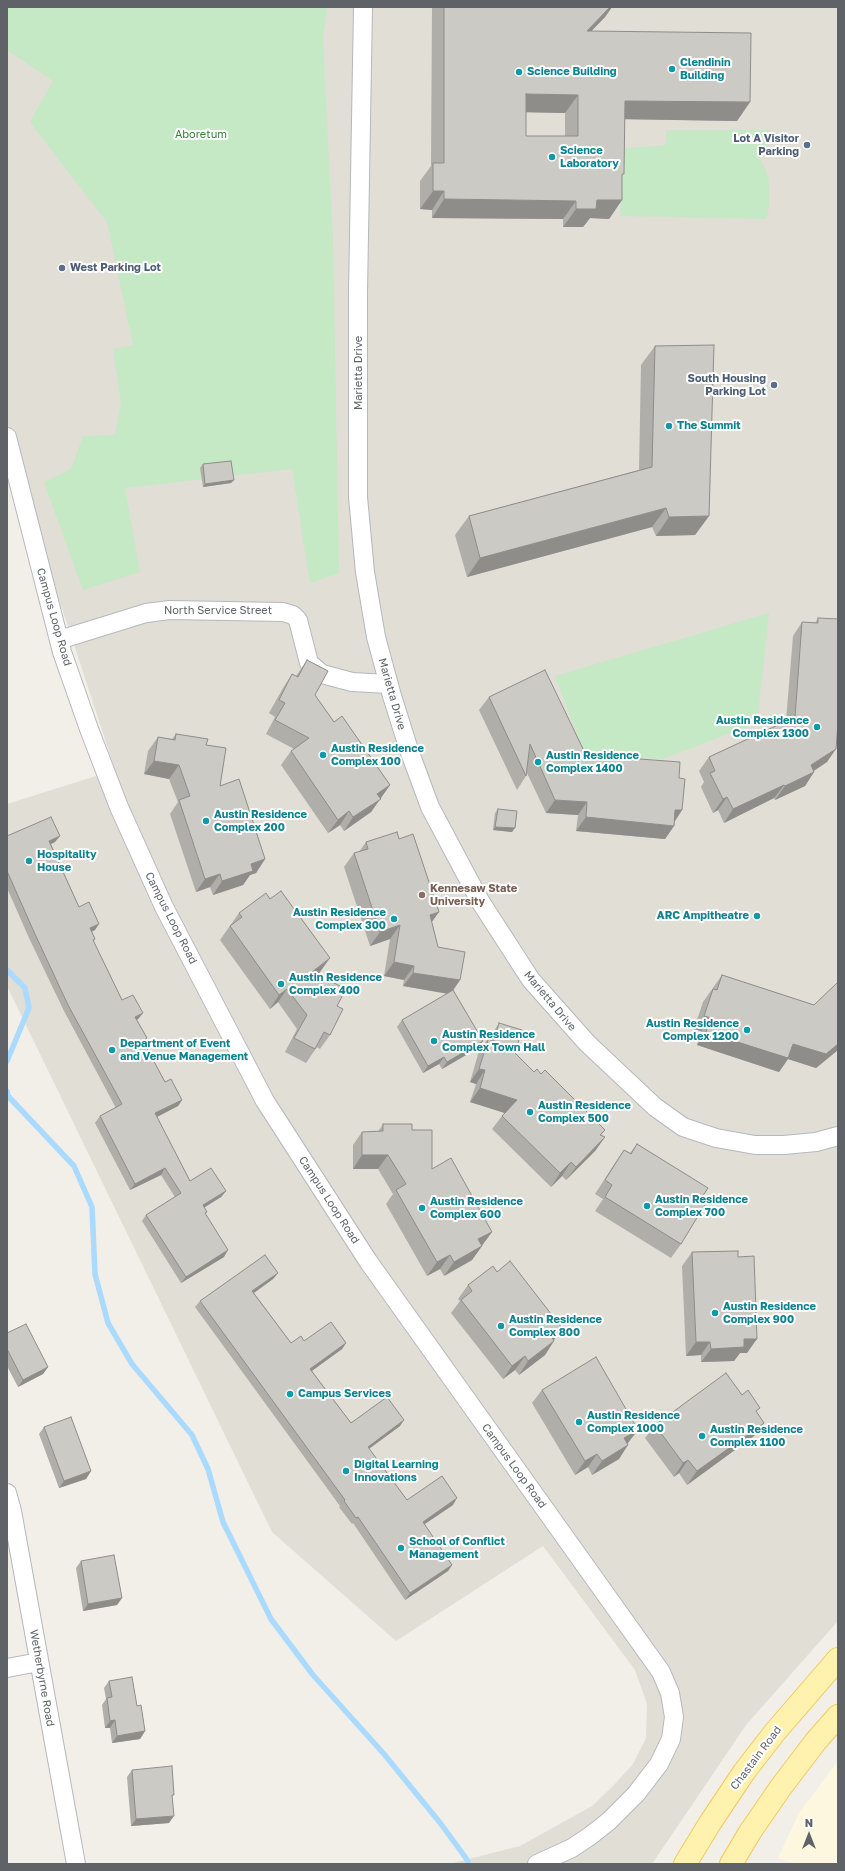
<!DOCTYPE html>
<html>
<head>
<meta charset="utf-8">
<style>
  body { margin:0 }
  #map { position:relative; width:845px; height:1871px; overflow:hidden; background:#f1efe8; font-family:"Golos Text",sans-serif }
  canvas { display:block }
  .frame { position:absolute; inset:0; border:8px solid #5f6368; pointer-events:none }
  .north { position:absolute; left:789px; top:1815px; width:40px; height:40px; -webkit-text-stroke:3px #fff; paint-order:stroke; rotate:0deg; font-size:11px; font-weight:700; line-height:16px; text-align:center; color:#5f6368 }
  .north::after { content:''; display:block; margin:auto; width:14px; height:18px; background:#5f6368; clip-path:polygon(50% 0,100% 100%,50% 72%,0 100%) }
</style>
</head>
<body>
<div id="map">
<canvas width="845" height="1871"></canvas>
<div class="frame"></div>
<div class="north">N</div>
</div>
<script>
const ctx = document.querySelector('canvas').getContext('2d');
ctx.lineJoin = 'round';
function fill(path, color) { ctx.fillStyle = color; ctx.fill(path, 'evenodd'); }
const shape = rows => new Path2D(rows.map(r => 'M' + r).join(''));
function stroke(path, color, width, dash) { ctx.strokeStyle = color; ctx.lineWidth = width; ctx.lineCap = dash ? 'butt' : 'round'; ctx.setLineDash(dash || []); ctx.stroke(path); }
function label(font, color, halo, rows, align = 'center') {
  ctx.font = font + ' "Golos Text",sans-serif'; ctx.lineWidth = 4; ctx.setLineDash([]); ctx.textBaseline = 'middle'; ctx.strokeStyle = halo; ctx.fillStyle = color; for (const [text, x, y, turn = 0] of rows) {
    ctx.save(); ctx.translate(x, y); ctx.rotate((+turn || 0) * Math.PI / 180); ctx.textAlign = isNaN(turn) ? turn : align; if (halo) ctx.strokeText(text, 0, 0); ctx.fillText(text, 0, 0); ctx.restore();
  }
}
fill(shape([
  [838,1761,838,1864,797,1864,778,1858,799,1813]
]), '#fef7e0');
fill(shape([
  [7,7,838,7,838,1621,746,1725,652,1864,449,1864,520,1846,592,1806,613,1786,633,1764,646,1738,647,1704,635,1670,543,1546,396,1641,272,1532,7,986,7,804,115,770,66,620,7,452]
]), '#e1ded6');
fill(shape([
  [7,7,327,7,323,40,333,240,339,573,310,583,292,469,125,488,140,572,83,590,44,482,71,469,83,436,115,435,121,403,113,349,133,345,107,222,30,122,53,81,7,50],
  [666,130,769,130,769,143,757,155,764,166,769,180,769,208,766,219,620,216,622,174,616,149,666,145],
  [769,613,757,723,662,759,585,754,555,676]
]), '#c5e8c5');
stroke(shape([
  [7,970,25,988,29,1008,7,1061],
  [7,1091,8,1096,74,1166,92,1207,95,1274,108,1323,132,1364,192,1435,208,1469,223,1522,271,1619,313,1675,384,1754,441,1824,468,1861]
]), '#aadaff', 5.5);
const street = shape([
  [363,7,358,292,358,497,365,572,376,637,392,696,409,750,430,807,480,901,531,980,587,1043,655,1107,683,1127,716,1138,755,1145,784,1145,816,1142,838,1136],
  [7,437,62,652,89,729,119,807,164,907,265,1101,368,1261,661,1672,670,1693,674,1717,671,1739,659,1764,636,1794,609,1821,590,1836,572,1848,537,1864],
  [59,640,146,613,170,610,283,612,293,615,298,620,309,663,322,674,352,682,388,684],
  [7,1493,12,1511,76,1864],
  [7,1668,39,1662]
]);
const primary = shape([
  [685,1864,710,1823,744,1772,775,1732,838,1659],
  [731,1864,750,1832,781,1787,816,1741,838,1716]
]);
stroke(street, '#b5b8bc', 20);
stroke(primary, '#f2c960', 24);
stroke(street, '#fff', 18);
stroke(primary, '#fff2af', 22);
fill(shape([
  [432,7,612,7,605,17,591,31,750,102,737,121,624,119,622,176,622,200,609,219,590,218,583,227,563,227,563,219,432,218,432,210,420,209,420,181,431,166],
  [526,112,565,113,565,136,526,136],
  [655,346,709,516,695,535,656,536,652,527,467,577,455,535,469,516,639,470,641,365],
  [203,464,234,480,231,483,203,487,200,468],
  [818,618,838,728,827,762,814,771,814,772,805,786,775,800,774,798,724,823,718,810,713,813,701,787,704,782,699,771,709,757,786,721,793,636,802,622,815,623],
  [307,660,315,695,334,722,390,785,371,812,344,831,340,825,328,833,281,765,291,751,294,749,266,734,275,717,269,713,283,688,292,674,296,676],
  [489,697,586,755,679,778,682,810,675,821,674,826,665,839,576,831,578,815,546,813,527,773,526,776,517,790,479,710],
  [176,734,206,745,220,786,265,859,256,873,250,875,243,885,213,895,210,887,196,892,170,814,178,802,169,779,144,774,148,751,158,737,172,739],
  [498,809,512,832,493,830,495,813],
  [7,836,55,842,51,844,79,907,95,930,91,932,95,939,93,942,122,1000,143,1013,138,1019,137,1020,147,1038,144,1043,165,1082,182,1100,178,1106,157,1117,190,1181,226,1191,221,1197,204,1208,207,1212,205,1214,224,1257,181,1283,142,1221,146,1215,175,1197,161,1175,130,1190,95,1123,100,1116,116,1108,64,1011,29,938,7,888],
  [399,839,432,923,438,947,460,980,453,991,478,1048,442,1069,439,1064,423,1073,397,1027,402,1020,448,994,403,986,404,980,384,976,390,939,370,946,344,867,354,853,359,852,366,842],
  [239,913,320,972,317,975,337,1006,330,1035,320,1049,317,1047,306,1063,285,1052,297,1029,278,1002,270,1009,220,940],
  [722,975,814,1005,838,982,838,1050,816,1068,788,1059,779,1072,697,1045,701,1031,694,1029,703,1002],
  [499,1023,515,1053,534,1072,605,1130,601,1135,605,1137,595,1151,566,1180,562,1176,551,1187,492,1129,502,1116,505,1113,470,1102,476,1084,470,1082,479,1051,489,1037,490,1038],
  [383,1124,412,1130,432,1169,492,1232,472,1260,444,1276,440,1269,427,1276,386,1204,393,1194,378,1169,353,1169,353,1145,362,1132,378,1132],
  [637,1144,700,1200,681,1244,671,1258,595,1211,603,1199,595,1194,615,1163,624,1150,630,1153],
  [692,1252,747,1353,740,1353,734,1361,701,1362,701,1355,686,1356,682,1266],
  [497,1272,562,1328,554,1340,545,1355,519,1375,515,1370,503,1379,451,1313,460,1301,458,1299,468,1285],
  [278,1273,273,1279,254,1293,291,1343,304,1341,346,1343,342,1349,312,1371,351,1423,400,1426,369,1449,407,1500,453,1505,424,1524,452,1565,448,1571,405,1600,353,1523,352,1524,339,1507,340,1506,195,1307,200,1301],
  [7,1333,48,1367,43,1374,18,1387,7,1366],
  [542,1390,628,1443,619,1459,592,1475,588,1467,575,1475,532,1403],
  [742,1395,757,1413,754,1436,687,1485,679,1473,674,1477,645,1438,655,1425],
  [44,1427,91,1471,86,1479,59,1488,39,1434],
  [81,1561,122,1598,117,1605,83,1611,76,1568],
  [109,1681,137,1706,145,1731,140,1739,112,1743,110,1728,105,1728,102,1705,106,1699,104,1688],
  [132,1770,172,1798,169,1823,131,1826,127,1777]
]), '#afaea9');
fill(shape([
  [610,7,612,7,605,17,574,49,587,31],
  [526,94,578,95,565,113,513,112],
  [625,101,750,102,737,121,612,119],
  [433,191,444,191,432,210,420,209],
  [444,199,576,201,563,219,432,218],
  [597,200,622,200,609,219,590,218,583,227,563,227,576,209],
  [234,480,231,483,203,487,205,484],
  [666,508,652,527,467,577,480,558],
  [709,516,695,535,656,536,669,517],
  [836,749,827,762,804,777,814,772,805,786,775,800,785,786,811,765],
  [154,761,179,765,169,779,144,774],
  [390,785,371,812,344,831,353,817,377,794],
  [784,785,774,798,724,823,733,809],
  [727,797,718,810,713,813,723,799],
  [555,800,587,802,578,815,546,813],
  [675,810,682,810,673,824],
  [349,811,340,825,328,833,338,820],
  [586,817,674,826,665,839,576,831],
  [495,827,515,828,512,832,493,830],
  [60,836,55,842,45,847,49,841],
  [265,859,256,873,250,875,243,885,213,895,222,881,251,864],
  [220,874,210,887,196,892,205,879],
  [439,912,429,926,430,915],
  [99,924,95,930,85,935,90,928],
  [400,925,390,939,370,946,380,932],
  [330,958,320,972,303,986,312,972],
  [394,962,414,966,404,980,384,976],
  [413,973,460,980,450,994,403,986],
  [287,989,278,1002,270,1009,279,995],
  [143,1013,138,1019,131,1023,135,1017],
  [704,1016,711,1018,701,1031,694,1029],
  [706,1032,793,1044,838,1044,838,1050,816,1068,788,1059,779,1072,697,1045],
  [483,1041,478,1048,442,1069,447,1062],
  [444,1057,439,1064,423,1073,428,1066],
  [479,1069,485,1070,476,1084,470,1082],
  [480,1088,517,1100,508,1114,470,1102],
  [182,1100,178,1106,151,1120,155,1113],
  [605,1137,595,1151,566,1180,576,1167],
  [362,1155,388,1155,378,1169,353,1169],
  [571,1162,562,1176,551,1187,560,1173],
  [165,1168,161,1175,130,1190,135,1184],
  [226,1191,221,1197,198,1211,203,1205],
  [492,1232,482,1245,468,1253,478,1239],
  [482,1246,472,1260,444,1276,454,1262],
  [228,1250,224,1257,181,1283,186,1277],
  [450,1255,440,1269,427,1276,437,1262],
  [278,1273,273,1279,248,1297,252,1291],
  [562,1328,553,1341,551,1336],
  [744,1339,757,1339,747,1353,740,1353,734,1361,701,1362,711,1349],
  [554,1341,545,1355,519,1375,528,1361],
  [696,1342,710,1342,701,1355,686,1356],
  [346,1343,342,1349,306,1375,310,1369],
  [525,1356,515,1370,503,1379,512,1366],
  [48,1367,43,1374,18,1387,23,1380],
  [404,1420,400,1426,363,1453,368,1447],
  [764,1423,754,1436,687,1485,697,1471],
  [638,1430,628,1443,614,1452,624,1438],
  [628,1445,619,1459,592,1475,602,1461],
  [597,1454,588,1467,575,1475,585,1461],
  [688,1460,679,1473,674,1477,683,1463],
  [91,1471,86,1479,59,1488,64,1481],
  [457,1498,453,1505,419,1528,423,1522],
  [452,1565,448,1571,405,1600,410,1593],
  [122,1598,117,1605,83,1611,88,1604],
  [115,1720,110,1728,105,1728,110,1721],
  [145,1731,140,1739,112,1743,117,1736],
  [174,1816,169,1823,131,1826,136,1819]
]), '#8f8d8a');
const building = shape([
  [444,7,610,7,587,31,751,33,750,102,625,101,624,174,622,174,622,200,597,200,596,209,576,209,576,201,444,199,444,191,433,191,433,163,444,163,444,7],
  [526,94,578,95,578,136,526,136,526,94],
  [714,345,709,516,669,517,666,508,480,558,469,516,652,467,655,346,714,345],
  [231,461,234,480,205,484,203,464,231,461],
  [818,618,838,619,838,723,836,749,811,765,814,772,785,786,784,785,733,809,727,797,723,799,710,773,715,771,709,757,795,717,802,622,818,623,818,618],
  [307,660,328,671,315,695,334,722,342,716,390,785,377,794,381,799,353,817,349,811,338,820,291,751,309,738,275,720,285,703,279,700,292,674,298,677,307,660],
  [545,670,586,755,680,762,679,778,685,779,682,810,675,810,674,826,586,817,587,802,555,800,530,744,526,776,489,697,545,670],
  [176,734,208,739,206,745,226,748,220,786,239,779,265,859,251,864,253,871,222,881,220,874,205,879,179,800,190,796,179,765,154,761,158,737,175,740,176,734],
  [498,809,517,811,515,828,495,827,498,809],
  [51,817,60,836,49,841,79,907,89,902,99,924,90,928,95,939,93,940,122,1000,133,995,143,1013,135,1017,147,1038,143,1041,165,1082,171,1079,182,1100,155,1113,190,1181,211,1168,226,1191,203,1205,207,1212,205,1213,228,1250,186,1277,146,1215,181,1193,165,1168,135,1184,100,1116,122,1104,68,1005,34,932,7,871,7,836,51,817],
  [397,832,399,839,413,834,439,912,430,915,438,947,465,952,460,980,413,973,414,966,394,962,400,925,380,932,354,853,368,849,366,842,397,832],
  [281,891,330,958,312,972,346,989,337,1006,343,1009,330,1035,324,1032,315,1049,294,1038,307,1015,287,989,279,995,230,926,242,917,239,913,266,893,270,899,281,891],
  [722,975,814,1005,838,982,838,1044,826,1054,793,1044,788,1058,706,1032,711,1018,704,1016,713,989,717,990,722,975],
  [453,990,483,1041,447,1062,444,1057,428,1066,402,1020,453,990],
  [499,1023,522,1030,515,1053,534,1072,537,1069,541,1074,545,1070,605,1130,600,1135,605,1137,576,1167,571,1162,560,1173,502,1116,517,1100,480,1088,485,1070,479,1069,489,1037,493,1044,499,1023],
  [383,1124,412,1124,412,1130,432,1130,432,1169,451,1158,492,1232,478,1239,482,1246,454,1262,450,1255,437,1262,396,1190,406,1184,388,1155,362,1155,362,1132,383,1131,383,1124],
  [637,1144,708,1188,700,1200,706,1203,681,1244,605,1197,612,1185,605,1180,624,1150,631,1154,637,1144],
  [738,1251,738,1257,754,1256,757,1339,744,1339,744,1347,711,1349,710,1342,696,1342,692,1252,738,1251],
  [265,1255,278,1273,252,1291,291,1343,301,1336,304,1341,331,1322,346,1343,310,1369,351,1423,387,1397,404,1420,368,1447,407,1500,442,1476,457,1498,423,1522,452,1565,410,1593,358,1517,356,1518,344,1501,345,1500,200,1301,265,1255],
  [510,1261,562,1328,551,1336,554,1341,528,1361,525,1356,512,1366,461,1300,472,1291,468,1285,493,1266,497,1272,510,1261],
  [26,1324,48,1367,23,1380,7,1349,7,1333,26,1324],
  [596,1357,638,1430,624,1438,628,1445,602,1461,597,1454,585,1461,542,1390,596,1357],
  [726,1373,742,1395,748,1390,760,1408,756,1411,764,1423,697,1471,688,1460,683,1463,655,1425,726,1373],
  [71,1417,91,1471,64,1481,44,1427,71,1417],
  [114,1555,122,1598,88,1604,81,1561,114,1555],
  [132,1677,137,1706,141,1705,145,1731,117,1736,115,1720,110,1721,107,1698,112,1697,109,1681,132,1677],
  [172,1766,174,1795,172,1795,174,1816,136,1819,132,1770,172,1766]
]);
fill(building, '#cccac5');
stroke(building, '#8f8d8a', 1);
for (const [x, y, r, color] of [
  [672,69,4,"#0f9aa8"],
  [519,72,4,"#0f9aa8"],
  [807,145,4,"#5c6f8a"],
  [552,157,4,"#0f9aa8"],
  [62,268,4,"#5c6f8a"],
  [774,385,4,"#5c6f8a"],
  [669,426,4,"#0f9aa8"],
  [817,727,4,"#0f9aa8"],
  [323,755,4,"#0f9aa8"],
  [538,762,4,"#0f9aa8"],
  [206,821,4,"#0f9aa8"],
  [29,861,4,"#0f9aa8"],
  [422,895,4,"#8d6e63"],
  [757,916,4,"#0f9aa8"],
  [394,919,4,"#0f9aa8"],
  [281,984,4,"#0f9aa8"],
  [747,1030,4,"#0f9aa8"],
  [434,1041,4,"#0f9aa8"],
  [112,1050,4,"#0f9aa8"],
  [530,1112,4,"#0f9aa8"],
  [647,1206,4,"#0f9aa8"],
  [422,1208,4,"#0f9aa8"],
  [715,1313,4,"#0f9aa8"],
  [501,1326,4,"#0f9aa8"],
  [290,1394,4,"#0f9aa8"],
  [579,1422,4,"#0f9aa8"],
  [702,1436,4,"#0f9aa8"],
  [346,1471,4,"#0f9aa8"],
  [401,1548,4,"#0f9aa8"]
]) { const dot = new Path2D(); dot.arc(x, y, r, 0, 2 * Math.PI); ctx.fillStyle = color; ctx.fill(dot); stroke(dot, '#fff', 1.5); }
label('bold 11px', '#0d838f', '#fff', [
  ["Clendinin",680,63],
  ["Building",680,76],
  ["Science Building",527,72],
  ["Science",560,151],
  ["Laboratory",560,164],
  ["The Summit",677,426],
  ["Austin Residence",809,721,"right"],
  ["Complex 1300",809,734,"right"],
  ["Austin Residence",331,749],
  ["Complex 100",331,762],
  ["Austin Residence",546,756],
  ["Complex 1400",546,769],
  ["Austin Residence",214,815],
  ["Complex 200",214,828],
  ["Hospitality",37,855],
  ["House",37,868],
  ["Austin Residence",386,913,"right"],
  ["Complex 300",386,926,"right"],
  ["ARC Ampitheatre",749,916,"right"],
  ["Austin Residence",289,978],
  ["Complex 400",289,991],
  ["Austin Residence",739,1024,"right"],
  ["Complex 1200",739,1037,"right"],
  ["Austin Residence",442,1035],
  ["Complex Town Hall",442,1048],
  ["Department of Event",120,1044],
  ["and Venue Management",120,1057],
  ["Austin Residence",538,1106],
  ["Complex 500",538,1119],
  ["Austin Residence",655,1200],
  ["Complex 700",655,1213],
  ["Austin Residence",430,1202],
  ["Complex 600",430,1215],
  ["Austin Residence",723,1307],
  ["Complex 900",723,1320],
  ["Austin Residence",509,1320],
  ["Complex 800",509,1333],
  ["Campus Services",298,1394],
  ["Austin Residence",587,1416],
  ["Complex 1000",587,1429],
  ["Austin Residence",710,1430],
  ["Complex 1100",710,1443],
  ["Digital Learning",354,1465],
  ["Innovations",354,1478],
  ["School of Conflict",409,1542],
  ["Management",409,1555]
], 'left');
label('11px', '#348238', '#fff', [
  ["Aboretum",201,135]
]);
label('bold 11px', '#4e5e75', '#fff', [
  ["Lot A Visitor",799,139],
  ["Parking",799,152],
  ["West Parking Lot",70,268,"left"],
  ["South Housing",766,379],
  ["Parking Lot",766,392]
], 'right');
label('11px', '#5f6368', '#fff', [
  ["Marietta Drive",359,373,-90],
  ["North Service Street",218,611],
  ["Campus Loop Road",54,617,74],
  ["Marietta Drive",392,694,74],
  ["Campus Loop Road",171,918,63],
  ["Marietta Drive",550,1001,50],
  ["Campus Loop Road",329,1200,57],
  ["Campus Loop Road",514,1466,54],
  ["Wetherbyrne Road",42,1678,80],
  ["Chastain Road",756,1758,-53]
]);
label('bold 11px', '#785e54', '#fff', [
  ["Kennesaw State",430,889],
  ["University",430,902]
], 'left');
</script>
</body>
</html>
